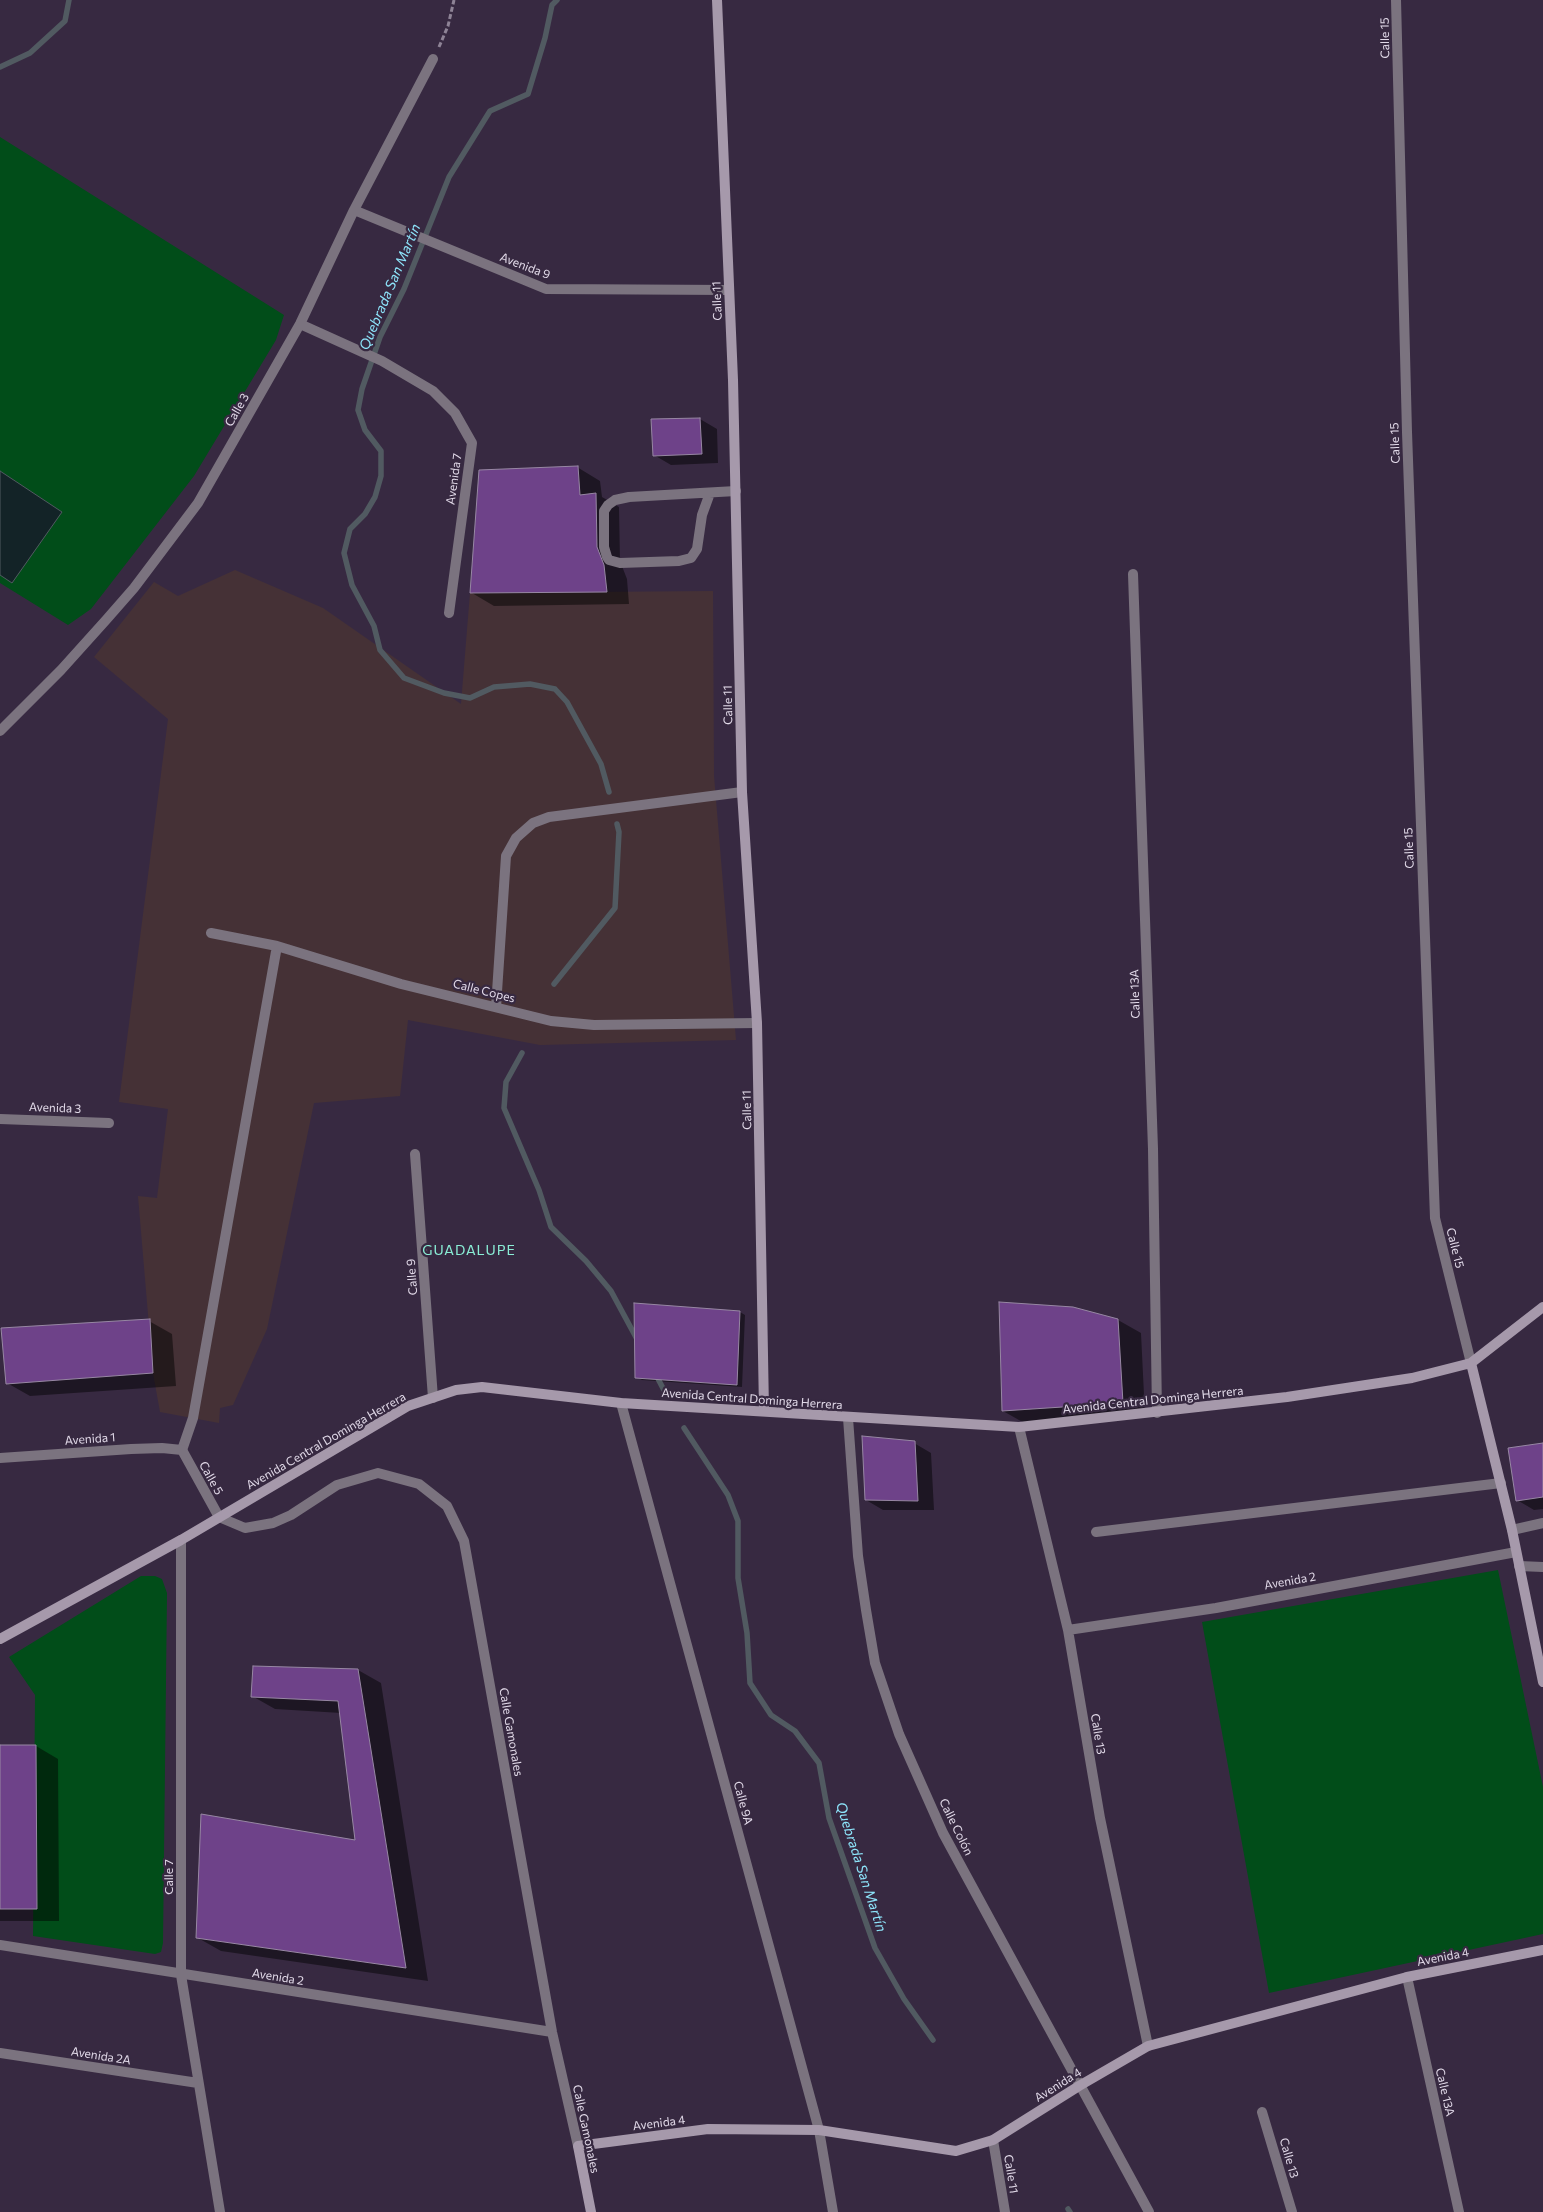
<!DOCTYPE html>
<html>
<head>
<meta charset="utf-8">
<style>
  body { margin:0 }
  canvas { display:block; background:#372941 }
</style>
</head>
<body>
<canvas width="1543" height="2212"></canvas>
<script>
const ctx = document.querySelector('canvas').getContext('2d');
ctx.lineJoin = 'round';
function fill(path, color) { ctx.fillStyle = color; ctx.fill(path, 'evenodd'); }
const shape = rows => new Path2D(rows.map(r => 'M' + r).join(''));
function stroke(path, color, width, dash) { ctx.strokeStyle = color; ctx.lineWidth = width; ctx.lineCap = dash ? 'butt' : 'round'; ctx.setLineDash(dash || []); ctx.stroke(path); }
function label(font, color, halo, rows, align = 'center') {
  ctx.font = font + ' Commissioner,sans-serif'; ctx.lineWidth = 4.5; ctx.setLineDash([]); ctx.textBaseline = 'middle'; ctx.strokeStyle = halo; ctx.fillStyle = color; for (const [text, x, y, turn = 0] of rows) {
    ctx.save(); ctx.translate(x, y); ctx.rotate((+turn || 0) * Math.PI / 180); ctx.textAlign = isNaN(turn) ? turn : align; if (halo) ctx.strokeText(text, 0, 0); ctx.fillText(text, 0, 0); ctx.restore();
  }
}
fill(shape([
  [235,570,323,608,461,704,470,593,713,591,714,776,736,1040,540,1045,408,1020,400,1096,314,1103,267,1329,233,1405,220,1408,219,1423,160,1412,153,1373,138,1196,157,1198,168,1109,119,1102,168,719,94,657,154,582,178,596]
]), '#453136');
fill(shape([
  [0,137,284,315,276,340,194,476,91,609,68,625,0,583],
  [1498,1570,1543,1787,1543,1934,1269,1993,1202,1622],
  [141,1576,155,1576,162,1579,167,1593,163,1943,161,1952,155,1954,33,1936,35,1695,9,1657]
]), '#014d19');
const water = shape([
  [0,471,62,512,12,583,0,575,0,471]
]);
fill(water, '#132327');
stroke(water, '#515a61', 1);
fill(shape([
  [700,419,717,429,718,463,671,465,654,455],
  [577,467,600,481,602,497,619,507,620,561,627,579,629,604,494,606,472,593],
  [740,1312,745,1315,742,1387,642,1380,636,1377],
  [1118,1320,1141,1333,1145,1415,1026,1424,1003,1411],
  [149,1321,172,1334,176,1386,30,1396,7,1383],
  [914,1443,931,1453,934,1510,883,1510,866,1500],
  [1543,1444,1543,1509,1534,1510,1517,1500],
  [358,1670,381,1683,428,1981,221,1951,198,1938,356,1841,341,1713,275,1709,252,1696],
  [0,1746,36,1746,58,1759,59,1921,0,1921]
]), '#0007');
stroke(shape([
  [557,0,552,5,545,38,528,94,490,111,449,177,404,289,380,337,362,389,358,410,365,430,381,451,381,476,375,497,365,514,350,529,344,553,352,585,374,626,380,650,404,678,444,693,470,698,494,687,530,684,555,689,567,702,601,764,609,792],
  [0,67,30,53,65,21,69,0],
  [554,984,615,908,619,832,617,824],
  [522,1053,506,1082,504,1108,539,1190,551,1227,586,1261,611,1291,638,1341],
  [655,1373,666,1394],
  [684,1428,728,1495,738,1521,738,1578,747,1633,750,1683,771,1715,795,1731,819,1763,829,1818,875,1948,904,1999,933,2040],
  [1068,2209,1070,2212]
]), '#515a61', 5.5);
const building = shape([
  [700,418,702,454,653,456,651,419,700,418],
  [578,466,580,495,596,493,597,547,604,565,607,592,470,593,479,470,578,466],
  [999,1302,1073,1307,1118,1319,1123,1403,1002,1411,999,1302],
  [634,1303,740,1311,737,1385,635,1378,634,1303],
  [150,1319,153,1373,6,1384,1,1328,150,1319],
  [862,1436,915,1441,918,1501,865,1500,862,1436],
  [1543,1443,1543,1497,1516,1501,1508,1448,1543,1443],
  [253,1666,358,1669,406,1968,196,1938,201,1814,355,1840,338,1701,251,1697,253,1666],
  [0,1745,36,1745,37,1909,0,1909,0,1745]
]);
fill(building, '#6e4289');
stroke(building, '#9787a3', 1);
stroke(shape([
  [439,47,448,26,454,0]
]), '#8e8396', 3, [5, 2.5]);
stroke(shape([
  [710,493,702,515,697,549,691,558,679,561,620,563,609,560,607,557,604,547,604,511,608,505,615,500,629,497,736,491],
  [211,933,277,946,401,984,551,1021,594,1025,757,1023],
  [496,1007,506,856,516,838,533,823,549,817,742,792],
  [415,1154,433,1398],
  [182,1450,193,1418,277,946],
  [1512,1530,1543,1523],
  [1096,1532,1501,1483],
  [1519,1566,1543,1567]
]), '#7b737f', 10);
stroke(shape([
  [1396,0,1407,432,1435,1218,1471,1363],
  [354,210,546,289,729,290],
  [300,324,382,361,433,391,455,413,472,443,449,613],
  [1133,574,1153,1149,1157,1413],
  [0,731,61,670,106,620,134,588,198,503,300,324,354,210,433,59],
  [0,1119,109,1123],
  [621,1403,819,2130,833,2212],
  [848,1418,858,1556,866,1610,875,1663,899,1734,943,1833,1149,2212],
  [1019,1427,1068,1630,1100,1818,1148,2046],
  [0,1458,131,1449,162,1448,182,1450,219,1517,245,1528,273,1523,291,1515,337,1485,378,1473,419,1484,447,1506,464,1541,552,2032,578,2146],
  [181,1540,181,1975,220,2212],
  [1068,1630,1216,1608,1516,1552],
  [0,1945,552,2032],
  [1407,1977,1459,2212],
  [0,2053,198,2083],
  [1262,2112,1292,2212],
  [993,2140,1005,2212]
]), '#7b737f', 10);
stroke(shape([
  [717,0,733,380,742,792,757,1023,764,1410],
  [1471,1363,1512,1530,1543,1682],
  [0,1639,181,1540,408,1406,456,1390,482,1387,621,1403,1019,1427,1287,1397,1412,1378,1471,1363,1543,1307],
  [591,2212,578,2146,708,2129,819,2130,956,2151,993,2140,1079,2086,1148,2046,1407,1977,1543,1950]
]), '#a699ab', 10);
label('12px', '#e2dae9', '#372941', [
  ["Calle 15",1385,38,-91],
  ["Avenida 9",525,266,21],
  ["Calle 11",717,301,-92],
  ["Calle 3",237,410,-60],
  ["Calle 15",1395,443,-92],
  ["Avenida 7",454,479,-82],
  ["Calle 11",728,705,-91],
  ["Calle 15",1409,848,-92],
  ["Calle Copes",484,991,14],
  ["Calle 13A",1135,994,-92],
  ["Avenida 3",55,1108,2],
  ["Calle 11",747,1110,-91],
  ["Calle 15",1455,1248,76],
  ["Calle 9",412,1277,-94],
  ["Avenida Central Dominga Herrera",752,1399,4],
  ["Avenida Central Dominga Herrera",1153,1400,-6],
  ["Avenida 1",90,1439,-4],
  ["Avenida Central Dominga Herrera",326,1441,-30],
  ["Calle 5",211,1478,61],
  ["Avenida 2",1290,1581,-10],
  ["Calle Gamonales",511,1732,80],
  ["Calle 13",1098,1734,81],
  ["Calle 9A",743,1803,75],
  ["Calle Colón",956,1827,64],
  ["Calle 7",169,1877,-90],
  ["Avenida 4",1443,1957,-11],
  ["Avenida 2",278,1977,9],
  ["Avenida 2A",101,2056,9],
  ["Avenida 4",1058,2085,-32],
  ["Calle 13A",1445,2092,77],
  ["Avenida 4",659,2123,-7],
  ["Calle Gamonales",586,2129,78],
  ["Calle 13",1289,2158,74],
  ["Calle 11",1011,2174,81]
]);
label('italic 14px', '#8de4fa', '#372941', [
  ["Quebrada San Martín",390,287,-67],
  ["Quebrada San Martín",861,1867,72]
]);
ctx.letterSpacing = '1px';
label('14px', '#8aeed6', '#372941', [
  ["GUADALUPE",469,1250]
]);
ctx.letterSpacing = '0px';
</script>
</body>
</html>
